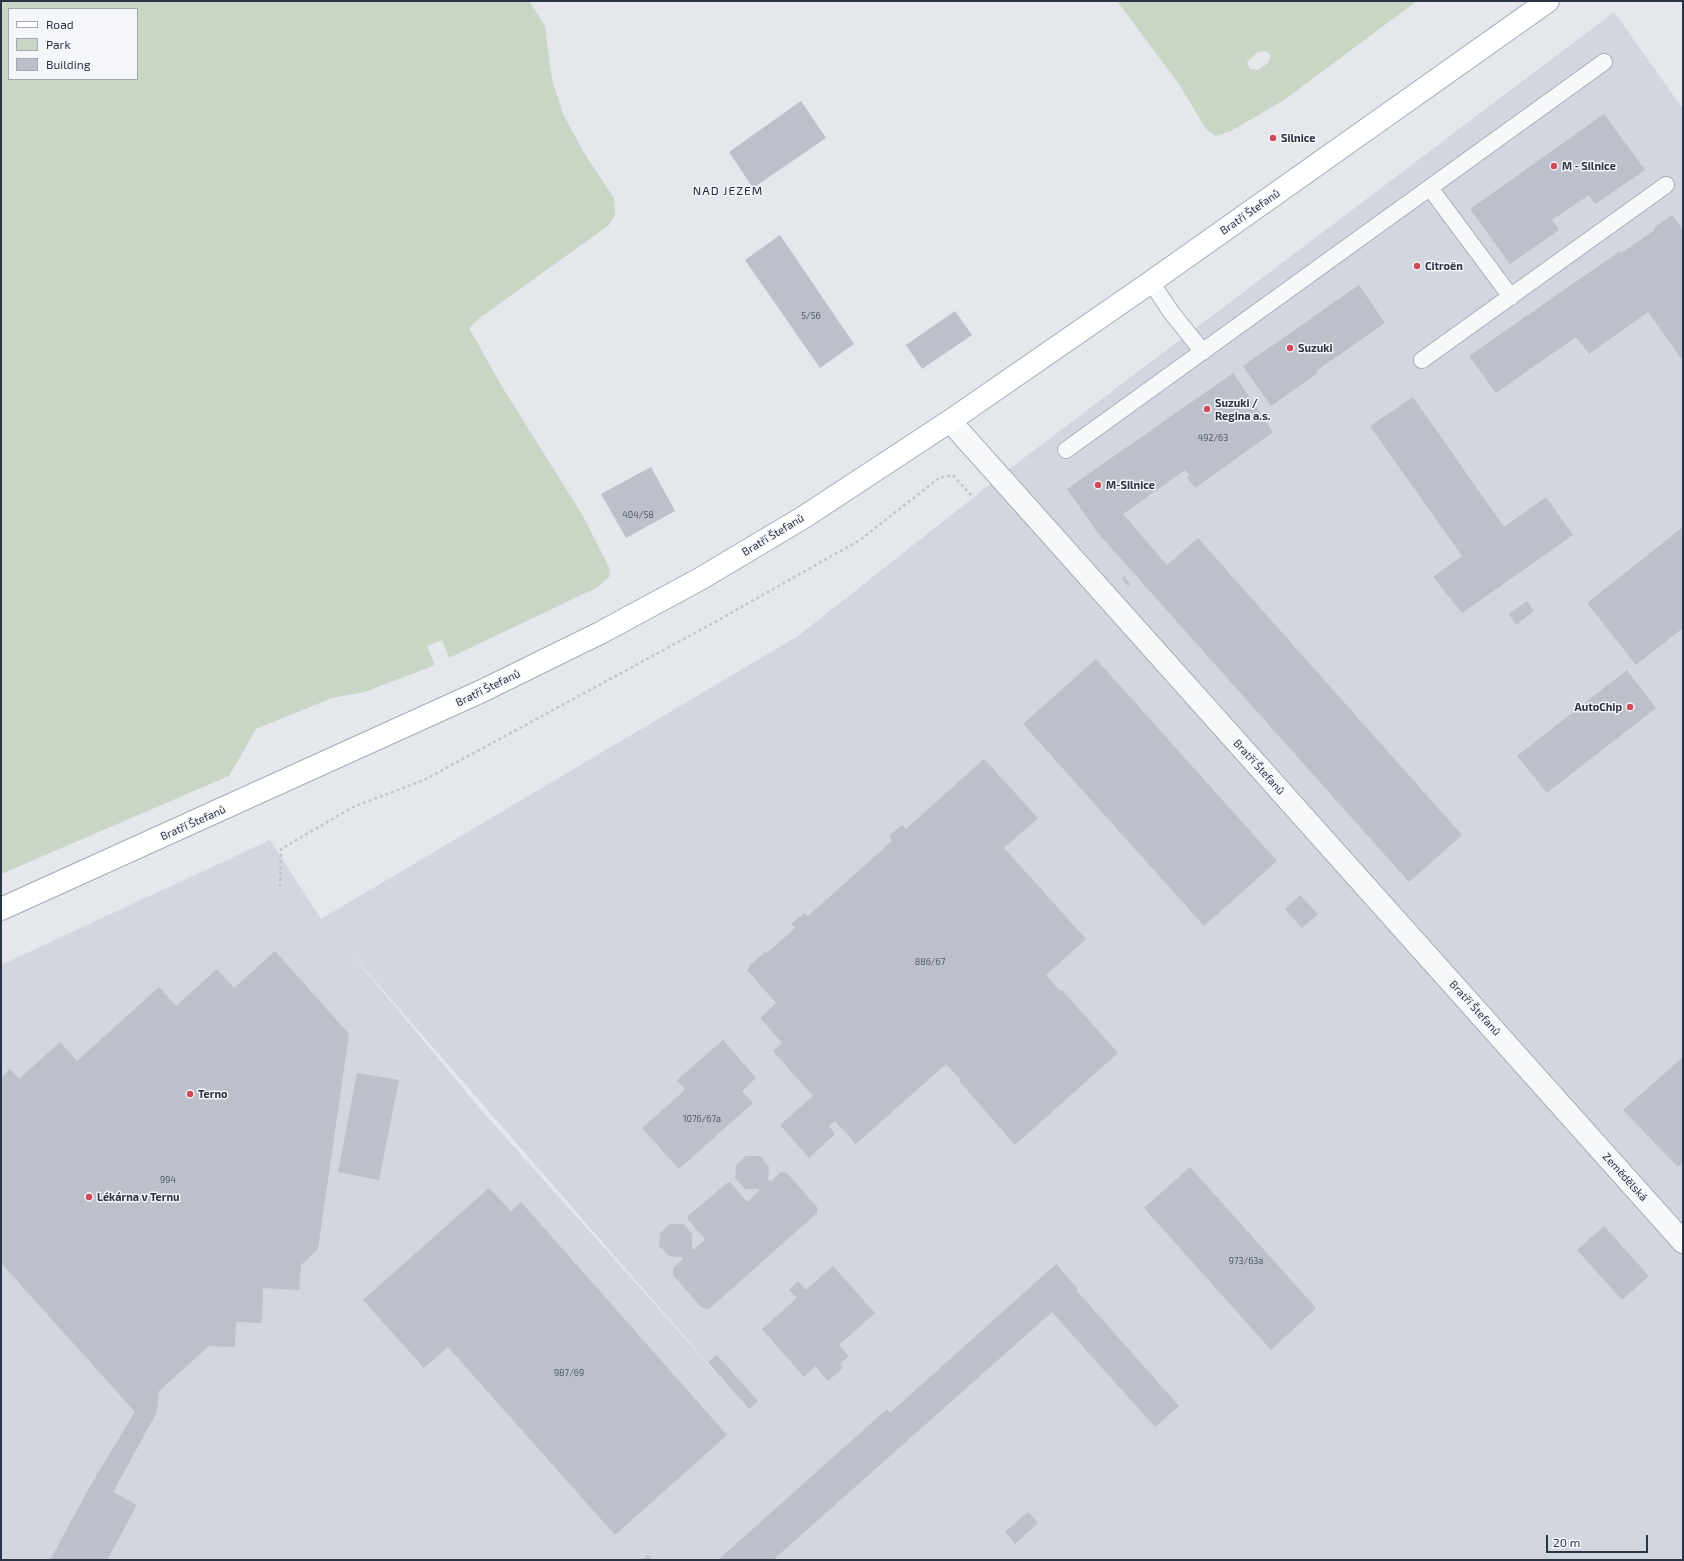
<!DOCTYPE html>
<html>
<head>
<meta charset="utf-8">
<style>
  body { margin:0 }
  #map { position:relative; width:1684px; height:1561px; overflow:hidden; background:#e4e7ec; font-family:"Exo 2",sans-serif }
  canvas { display:block }
  .frame { position:absolute; inset:0; border:2px solid #2b3445; pointer-events:none }
  .legend { position:absolute; left:8px; top:8px; width:130px; height:72px; box-sizing:border-box; background:#f4f6f9; border:1px solid #a4a8b1; margin:0; padding:5px 7px; list-style:none; font-size:12px; color:#2b3445 }
  .legend li { display:flex; align-items:center; gap:8px; height:20px }
  .legend b { width:20px; border:1px solid #a4a8b1 }
  .scale { position:absolute; left:1546px; top:1535px; width:102px; height:18px; box-sizing:border-box; border:2px solid #2b3445; border-top:0; padding-left:5px; font-size:12px; line-height:14px; white-space:nowrap; color:#2b3445; -webkit-text-stroke:3px #f4f6f9; paint-order:stroke }
</style>
</head>
<body>
<div id="map">
<canvas width="1684" height="1561"></canvas>
<div class="frame"></div>
<ul class="legend">
<li><b style="height:5px;background:#fff"></b>Road</li>
<li><b style="height:11px;background:#c9d6c5"></b>Park</li>
<li><b style="height:11px;background:#bbc0ca"></b>Building</li>
</ul>
<div class="scale">20 m</div>
</div>
<script>
const ctx = document.querySelector('canvas').getContext('2d');
ctx.lineJoin = 'round';
function fill(path, color) { ctx.fillStyle = color; ctx.fill(path, 'evenodd'); }
const shape = rows => new Path2D(rows.map(r => 'M' + r).join(''));
function stroke(path, color, width, dash) { ctx.strokeStyle = color; ctx.lineWidth = width; ctx.lineCap = dash ? 'butt' : 'round'; ctx.setLineDash(dash || []); ctx.stroke(path); }
function label(font, color, halo, rows, align = 'center') {
  ctx.font = font + ' "Exo 2",sans-serif'; ctx.lineWidth = 3; ctx.setLineDash([]); ctx.textBaseline = 'middle'; ctx.strokeStyle = halo; ctx.fillStyle = color; for (const [text, x, y, turn = 0] of rows) {
    ctx.save(); ctx.translate(x, y); ctx.rotate((+turn || 0) * Math.PI / 180); ctx.textAlign = isNaN(turn) ? turn : align; if (halo) ctx.strokeText(text, 0, 0); ctx.fillText(text, 0, 0); ctx.restore();
  }
}
fill(shape([
  [1614,12,1683,109,1683,1560,1,1560,1,965,270,840,321,919,798,636,1016,464],
  [343,944,733,1392,483,1112]
]), '#d2d6de');
fill(shape([
  [1,1,529,1,545,26,552,80,564,116,583,151,614,198,615,214,609,225,481,317,469,328,501,385,583,516,609,567,610,576,598,587,449,658,442,640,427,646,435,665,365,692,332,698,256,729,229,776,1,874],
  [9,9,137,9,137,79,9,79],
  [1117,1,1417,1,1284,100,1231,131,1216,136,1206,129,1179,84],
  [1266,51,1271,55,1268,63,1258,70,1250,69,1247,62,1258,52]
]), '#c9d6c5');
fill(shape([
  [801,101,826,138,753,188,729,152],
  [1604,114,1645,170,1595,204,1589,195,1552,220,1559,230,1510,264,1470,209],
  [1672,215,1683,230,1683,361,1648,312,1589,354,1576,337,1496,393,1469,356,1620,251,1621,253,1655,230,1654,228],
  [780,235,854,344,820,368,745,260],
  [1359,285,1385,323,1316,371,1318,373,1271,406,1243,366],
  [955,311,972,335,922,369,906,345],
  [1233,373,1273,432,1195,488,1187,477,1190,476,1185,470,1123,514,1167,565,1198,538,1462,835,1409,882,1097,532,1067,489],
  [1413,397,1504,527,1546,497,1573,535,1462,613,1433,577,1462,556,1370,426],
  [651,467,675,511,626,538,601,494],
  [1683,527,1683,628,1636,665,1587,603],
  [1124,576,1130,584,1128,586,1122,579],
  [1527,601,1534,611,1516,625,1509,614],
  [1096,659,1277,861,1204,926,1023,724],
  [1627,670,1656,708,1547,793,1517,756],
  [984,759,1038,818,1004,848,1086,939,1046,975,1060,991,1062,990,1118,1053,1015,1145,959,1081,961,1080,946,1064,856,1144,835,1121,829,1126,835,1134,809,1158,780,1125,813,1096,773,1051,782,1043,760,1018,776,1003,747,970,750,967,749,966,765,952,767,953,795,928,791,924,805,913,808,916,892,841,889,836,902,825,906,829],
  [1300,895,1318,914,1302,928,1285,909],
  [275,951,349,1034,318,1249,301,1265,299,1290,263,1288,262,1323,236,1322,235,1347,209,1346,159,1391,157,1412,113,1492,137,1505,107,1560,50,1560,93,1481,135,1412,1,1263,1,1078,10,1069,19,1079,60,1042,77,1061,159,987,176,1006,217,969,234,988],
  [723,1040,756,1078,742,1091,753,1103,679,1169,642,1128,685,1090,677,1080],
  [1683,1057,1683,1162,1678,1167,1623,1110],
  [357,1073,399,1080,379,1180,338,1172],
  [746,1156,760,1156,769,1167,768,1179,770,1182,781,1172,787,1173,817,1207,817,1213,709,1309,702,1308,673,1275,673,1268,683,1259,681,1257,669,1256,659,1246,660,1233,670,1224,684,1224,692,1234,692,1248,694,1250,705,1239,688,1220,688,1216,727,1183,730,1182,747,1202,759,1191,758,1189,745,1189,735,1178,736,1165],
  [1190,1167,1316,1308,1271,1350,1144,1208],
  [489,1188,511,1211,521,1202,727,1435,615,1535,448,1347,424,1368,363,1300],
  [1604,1226,1649,1276,1622,1300,1577,1250],
  [1056,1264,1078,1289,1076,1290,1179,1406,1155,1427,1052,1312,773,1560,718,1560,887,1409,890,1413],
  [833,1266,875,1313,839,1345,849,1356,840,1364,843,1368,828,1381,815,1366,804,1377,762,1329,797,1298,789,1290,798,1281,806,1290],
  [717,1355,758,1401,749,1409,708,1362],
  [1028,1512,1038,1523,1015,1544,1005,1532],
  [648,1555,652,1560,642,1560]
]), '#bbc0ca');
const service = shape([
  [1430,188,1511,297],
  [1151,282,1171,312,1203,352],
  [1422,360,1666,185],
  [1066,450,1604,62]
]);
const minor = shape([
  [950,421,1683,1242]
]);
const primary = shape([
  [1,909,482,691,600,633,700,579,804,517,950,421,1151,282,1548,1]
]);
stroke(service, '#a9aeb7', 18);
stroke(minor, '#a9aeb7', 24);
stroke(primary, '#a3abb8', 24);
stroke(shape([
  [280,887,281,849,353,807,424,780,706,627,860,540,939,478,953,475,971,495,974,493]
]), '#c2c5cb', 2.5, [3, 3]);
stroke(service, '#f7f8fa', 16);
stroke(minor, '#f7f8fa', 22);
stroke(primary, '#fff', 22);
for (const [x, y, r, color] of [
  [1273,138,4,"#d1495b"],
  [1554,166,4,"#d1495b"],
  [1417,266,4,"#d1495b"],
  [1290,348,4,"#d1495b"],
  [1207,409,4,"#d1495b"],
  [1098,485,4,"#d1495b"],
  [1630,707,4,"#d1495b"],
  [190,1094,4,"#d1495b"],
  [89,1197,4,"#d1495b"]
]) { const dot = new Path2D(); dot.arc(x, y, r, 0, 2 * Math.PI); ctx.fillStyle = color; ctx.fill(dot); stroke(dot, '#f4f6f9', 1.5); }
label('9px', '#4f5766', null, [
  ["5/56",811,316],
  ["492/63",1213,438],
  ["404/58",638,515],
  ["886/67",930,962],
  ["1076/67a",702,1119],
  ["994",168,1180],
  ["973/63a",1246,1261],
  ["987/69",569,1373]
]);
label('bold 11px', '#2b3445', '#f4f6f9', [
  ["Silnice",1281,138],
  ["M - Silnice",1562,166],
  ["Citroën",1425,266],
  ["Suzuki",1298,348],
  ["Suzuki /",1215,403],
  ["Regina a.s.",1215,416],
  ["M-Silnice",1106,485],
  ["AutoChip",1622,707,"right"],
  ["Terno",198,1094],
  ["Lékárna v Ternu",97,1197]
], 'left');
label('11px', '#2b3445', '#f4f6f9', [
  ["Bratří Štefanů",1250,212,-35],
  ["Bratří Štefanů",773,535,-31],
  ["Bratří Štefanů",488,688,-26],
  ["Bratří Štefanů",1259,767,48],
  ["Bratří Štefanů",193,823,-24],
  ["Bratří Štefanů",1475,1008,48],
  ["Zemědělská",1625,1177,48]
]);
ctx.letterSpacing = '1px';
label('12px', '#1d2536', '#f4f6f9', [
  ["NAD JEZEM",728,191]
]);
ctx.letterSpacing = '0px';
</script>
</body>
</html>
